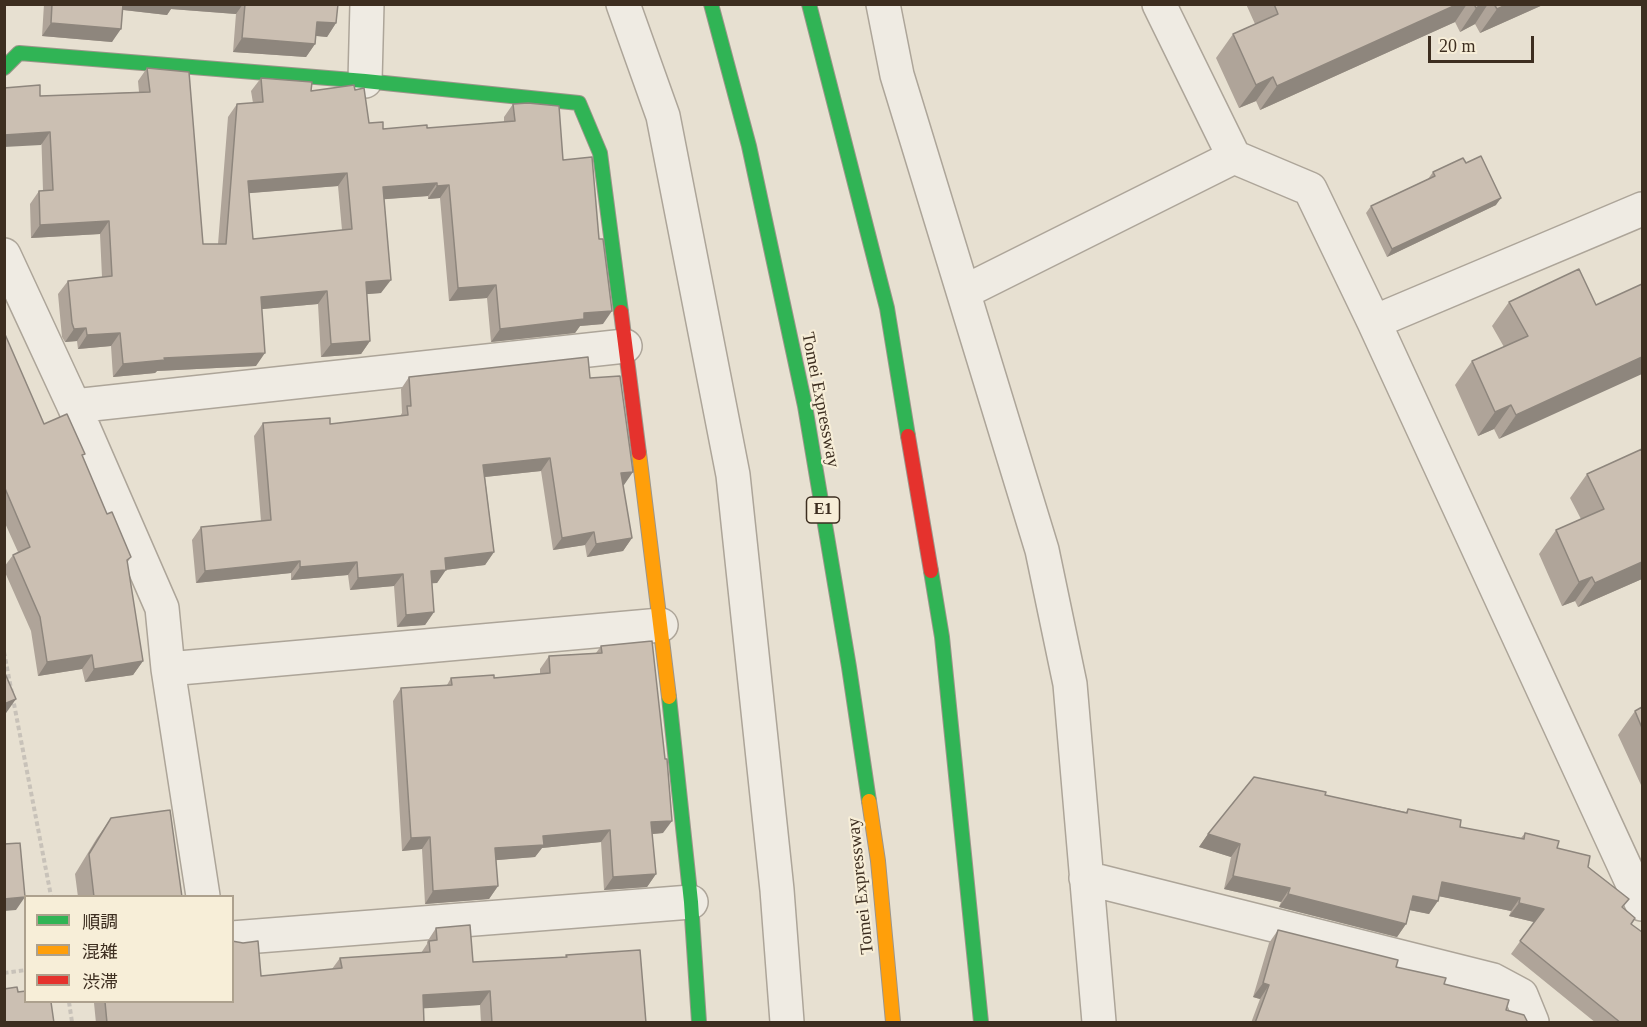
<!DOCTYPE html>
<html>
<head>
<meta charset="utf-8">
<style>
  body { margin:0 }
  #map { position:relative; width:1647px; height:1027px; overflow:hidden; background:#e7e0d1; font-family:"Times New Roman","Noto Sans JP",serif }
  canvas { display:block }
  .frame { position:absolute; inset:0; border:6px solid #3d2e20; pointer-events:none }
  .legend { position:absolute; left:24px; top:895px; width:210px; height:108px; box-sizing:border-box; background:#f7eed8; border:2px solid #ada18e; margin:0; padding:8px 10px; list-style:none; font-size:18px; color:#3d2e20 }
  .legend li { display:flex; align-items:center; gap:12px; height:30px }
  .legend b { width:30px; border:2px solid #ada18e }
  .scale { position:absolute; left:1428px; top:36px; width:106px; height:27px; box-sizing:border-box; border:3px solid #3d2e20; border-top:0; padding-left:8px; font-size:18px; line-height:21px; white-space:nowrap; color:#3d2e20; -webkit-text-stroke:4px #f7eed8; paint-order:stroke }
</style>
</head>
<body>
<div id="map">
<canvas width="1647" height="1027"></canvas>
<div class="frame"></div>
<ul class="legend">
<li><b style="height:8px;background:#30b455"></b>順調</li>
<li><b style="height:8px;background:#ff9f0a"></b>混雑</li>
<li><b style="height:8px;background:#e5322d"></b>渋滞</li>
</ul>
<div class="scale">20 m</div>
</div>
<script>
const ctx = document.querySelector('canvas').getContext('2d');
ctx.lineJoin = 'round';
const shape = rows => new Path2D(rows.map(r => 'M' + r).join(''));
function stroke(path, color, width, dash) { ctx.strokeStyle = color; ctx.lineWidth = width; ctx.lineCap = dash ? 'butt' : 'round'; ctx.setLineDash(dash || []); ctx.stroke(path); }
function fill(path, color) { ctx.fillStyle = color; ctx.fill(path, 'evenodd'); }
function label(font, color, halo, rows, align = 'center') {
  ctx.font = font + ' "Times New Roman",serif'; ctx.lineWidth = 4.5; ctx.setLineDash([]); ctx.textBaseline = 'middle'; ctx.strokeStyle = halo; ctx.fillStyle = color; for (const [text, x, y, turn = 0] of rows) {
    ctx.save(); ctx.translate(x, y); ctx.rotate((+turn || 0) * Math.PI / 180); ctx.textAlign = isNaN(turn) ? turn : align; if (halo) ctx.strokeText(text, 0, 0); ctx.fillText(text, 0, 0); ctx.restore();
  }
}
const street = shape([
  [623,4,663,116,733,475,777,890,787,1022],
  [883,4,897,75,1042,550,1070,684,1099,1022],
  [1159,4,1234,157,1310,189,1374,322,1642,904],
  [365,81,367,4],
  [4,255,74,406,162,608,168,669,203,896],
  [964,292,1234,157],
  [1374,322,1642,209],
  [74,406,625,346],
  [168,669,661,625],
  [1086,878,1493,980,1521,995,1532,1022],
  [232,938,691,902]
]);
const fast = shape([
  [711,4,749,146,805,406,849,667,869,801],
  [809,4,887,308,908,436],
  [4,68,19,53,365,81,579,103,600,153,621,312],
  [931,571,942,637,981,1022],
  [669,697,691,902,699,1022]
]);
const slow = shape([
  [639,453,669,697],
  [869,801,878,861,893,1022]
]);
const jam = shape([
  [621,312,639,453],
  [908,436,931,571]
]);
stroke(street, '#ada599', 36);
stroke(fast, '#9c958a', 16);
stroke(slow, '#9c958a', 16);
stroke(jam, '#9c958a', 16);
stroke(shape([
  [4,652,51,896],
  [4,973,26,970],
  [69,1002,72,1022]
]), '#c8c2b9', 4, [4.5, 3]);
stroke(street, '#efebe3', 33);
stroke(fast, '#30b455', 14);
stroke(slow, '#ff9f0a', 14);
stroke(jam, '#e5322d', 14);
fill(shape([
  [44,4,338,4,336,23,327,37,316,36,315,44,306,57,233,52,236,14,171,9,167,15,123,10,112,42,42,36],
  [1246,4,1545,4,1480,33,1475,24,1460,32,1455,22,1260,110,1256,101,1239,108,1216,58,1233,34,1255,24],
  [147,68,203,244,218,244,228,117,237,104,253,103,251,91,261,78,311,91,355,90,369,123,383,129,427,128,504,122,504,117,513,104,563,160,603,324,580,326,575,333,491,342,487,298,449,301,440,198,428,199,428,196,384,199,381,293,367,294,370,341,361,354,321,357,318,304,262,309,256,366,157,371,155,373,113,377,111,346,78,349,77,341,65,342,62,337,58,294,68,281,102,277,100,234,31,238,30,204,39,191,43,191,40,96,139,92,138,81],
  [338,186,342,230,253,239,249,193],
  [1466,163,1496,205,1387,257,1366,213,1371,206,1428,179,1433,172],
  [1509,302,1596,305,1499,439,1494,429,1478,436,1455,385,1472,361,1504,347,1492,326],
  [4,332,44,424,82,457,107,514,131,557,127,563,143,661,133,675,85,682,82,669,38,676,31,631,4,570,4,567,13,555,18,552,4,521],
  [409,377,590,378,624,485,623,485,632,538,623,551,587,557,585,545,553,550,541,471,485,477,494,552,485,565,445,570,437,583,432,583,434,612,425,625,397,627,394,586,350,590,348,575,291,580,291,573,196,583,192,540,201,527,261,521,254,436,263,423,330,424,400,416,402,413,401,389],
  [1642,449,1642,579,1578,607,1575,601,1562,606,1539,554,1556,530,1581,519,1570,498,1587,474],
  [601,646,663,833,652,834,656,874,647,887,604,890,601,842,542,848,535,857,496,860,498,886,489,899,425,904,422,849,402,851,393,701,401,688,447,685,451,678,494,678,540,674,540,669,549,656,596,653],
  [1642,707,1642,784,1641,785,1618,735,1635,711],
  [1325,795,1406,812,1408,809,1460,827,1521,838,1525,833,1557,848,1588,867,1622,908,1631,924,1642,1023,1596,1023,1511,954,1534,922,1509,916,1511,911,1439,896,1429,914,1410,910,1406,924,1397,937,1279,907,1281,902,1224,889,1231,857,1199,847,1208,834],
  [111,818,182,897,78,897,75,874,97,838],
  [436,928,473,962,565,957,566,955,646,1023,481,1023,480,1005,424,1008,424,1023,96,1023,94,1003,95,1002,232,1002,261,976,332,969,340,958,421,953,427,944,427,942],
  [1278,930,1396,967,1444,984,1506,1010,1528,1023,1251,1023,1260,999,1253,997,1269,943]
]), '#afa499');
fill(shape([
  [118,4,243,4,236,14,171,9,167,15,115,9],
  [1458,4,1467,4,1455,22,1260,110,1277,86],
  [1483,4,1488,4,1475,24,1460,32,1476,8],
  [1508,4,1545,4,1480,33,1497,9],
  [317,22,336,23,327,37,308,35],
  [51,23,121,29,112,42,42,36],
  [242,38,315,44,306,57,233,52],
  [1273,77,1256,101,1239,108,1256,85],
  [50,132,41,145,4,147,4,135],
  [347,173,338,186,239,194,248,181],
  [437,183,428,196,374,200,383,187],
  [449,185,440,198,428,199,437,186],
  [1501,198,1496,205,1387,257,1392,249],
  [109,221,100,234,31,238,40,225],
  [391,280,381,293,356,295,366,282],
  [496,285,487,298,449,301,458,288],
  [327,291,318,304,252,310,261,297],
  [612,311,603,324,580,326,575,333,491,342,500,329,584,313],
  [86,328,77,341,65,342,74,329],
  [120,333,111,346,78,349,87,335],
  [370,341,361,354,321,357,331,344],
  [265,353,256,366,157,371,155,373,113,377,123,364,164,358],
  [1642,357,1642,374,1499,439,1516,415],
  [1511,405,1494,429,1478,436,1495,412],
  [550,458,541,471,475,478,483,465],
  [633,472,624,485,612,486,621,473],
  [594,532,585,545,553,550,562,538],
  [632,538,623,551,587,557,596,544],
  [494,552,485,565,436,571,445,558],
  [300,561,291,573,196,583,205,571],
  [357,562,348,575,291,580,300,567],
  [1642,562,1642,579,1578,607,1595,583],
  [446,570,437,583,422,584,431,571],
  [403,574,394,586,350,590,358,578],
  [1592,577,1575,601,1562,606,1579,582],
  [434,612,425,625,397,627,406,615],
  [92,655,82,669,38,676,47,662],
  [143,661,133,675,85,682,94,669],
  [16,699,4,716,4,704],
  [672,821,663,833,642,835,651,822],
  [610,830,601,842,542,848,535,857,486,861,495,848,543,836],
  [1208,834,1240,844,1231,857,1199,847],
  [430,837,422,849,402,851,411,838],
  [656,874,647,887,604,890,613,877],
  [1233,876,1290,888,1281,902,1224,889],
  [1442,882,1520,898,1511,911,1433,895],
  [498,886,489,899,425,904,433,891],
  [1288,894,1406,924,1397,937,1279,907],
  [1413,896,1438,901,1429,914,1404,909],
  [25,897,16,910,4,911,4,899],
  [1519,903,1544,909,1534,922,1509,916],
  [1263,983,1269,985,1260,999,1253,997],
  [490,991,480,1005,413,1009,423,995]
]), '#8e867d');
const building = shape([
  [52,4,123,4,121,29,51,23,52,4],
  [245,4,338,4,336,23,317,22,315,44,242,38,245,4],
  [1274,4,1458,4,1277,86,1273,77,1256,85,1233,34,1278,14,1274,4],
  [1474,4,1483,4,1476,8,1474,4],
  [1494,4,1508,4,1497,9,1494,4],
  [147,68,189,72,203,244,226,244,237,104,263,102,261,78,312,82,311,91,354,85,355,90,364,88,369,123,383,122,383,129,427,125,427,128,515,121,513,104,528,103,559,106,563,160,592,157,599,239,603,239,612,311,584,313,584,319,500,329,496,285,458,288,449,185,437,186,437,183,383,187,391,280,366,282,370,341,331,344,327,291,261,297,265,353,164,358,165,360,123,364,120,333,87,335,86,328,74,329,72,323,68,281,112,276,109,221,40,225,39,191,53,190,50,132,4,135,4,88,40,85,40,96,150,92,147,68],
  [347,173,352,229,253,239,248,181,347,173],
  [1481,156,1501,198,1392,249,1371,206,1435,176,1433,172,1463,158,1466,163,1481,156],
  [1579,269,1596,305,1642,284,1642,357,1516,415,1511,405,1495,412,1472,361,1528,336,1509,302,1579,269],
  [4,332,44,424,67,414,85,454,82,455,107,514,112,512,131,557,127,560,143,661,94,669,92,655,47,662,40,617,13,555,30,547,4,486,4,332],
  [588,357,590,378,620,376,633,472,621,473,632,538,596,544,594,532,562,538,550,458,483,465,494,552,445,558,446,570,431,571,434,612,406,615,403,574,358,578,357,562,300,567,300,561,205,571,201,527,271,520,263,423,330,418,330,424,408,415,407,406,411,406,409,377,588,357],
  [1642,449,1642,562,1595,583,1592,577,1579,582,1556,530,1604,509,1587,474,1642,449],
  [652,641,665,759,667,759,672,821,651,822,656,874,613,877,610,830,543,836,544,845,495,848,498,886,433,891,430,837,411,838,401,688,452,685,451,678,494,675,494,678,550,673,549,656,602,653,601,646,652,641],
  [4,671,16,699,4,704,4,671],
  [1642,707,1642,728,1635,711,1642,707],
  [1254,777,1326,792,1325,795,1407,813,1408,809,1461,820,1460,827,1524,839,1525,833,1559,841,1557,848,1590,856,1588,867,1629,899,1622,907,1635,918,1631,924,1642,932,1642,1023,1621,1023,1520,941,1544,909,1519,903,1520,898,1442,882,1438,901,1413,896,1406,924,1288,894,1290,888,1233,876,1240,844,1208,834,1254,777],
  [170,810,182,897,94,897,89,854,111,818,170,810],
  [20,843,25,897,4,899,4,844,20,843],
  [470,925,473,962,567,957,566,955,640,950,646,1023,492,1023,490,991,423,995,424,1023,107,1023,105,1002,232,1002,232,941,243,943,258,941,261,976,342,968,340,958,430,952,429,941,437,940,436,928,470,925],
  [1278,930,1398,960,1396,967,1446,978,1444,984,1509,1000,1506,1010,1524,1015,1528,1023,1255,1023,1269,985,1263,983,1278,930],
  [17,987,18,992,26,991,26,1002,51,1002,54,1023,4,1023,4,989,17,987]
]);
fill(building, '#cbbfb2');
stroke(building, '#8e867d', 1.5);
for (const [x, y, w] of [
  [823,510,33]
]) { const box = new Path2D(); box.roundRect(x - w / 2, y - 13, w, 26, 4.5); ctx.fillStyle = '#f7eed8'; ctx.fill(box); stroke(box, '#3d2e20', 1.5); }
label('bold 16px', '#3d2e20', null, [
  ["E1",823,510]
]);
label('18px', '#3d2e20', '#f7eed8', [
  ["Tomei Expressway",820,400,79],
  ["Tomei Expressway",861,886,-96]
]);
</script>
</body>
</html>
